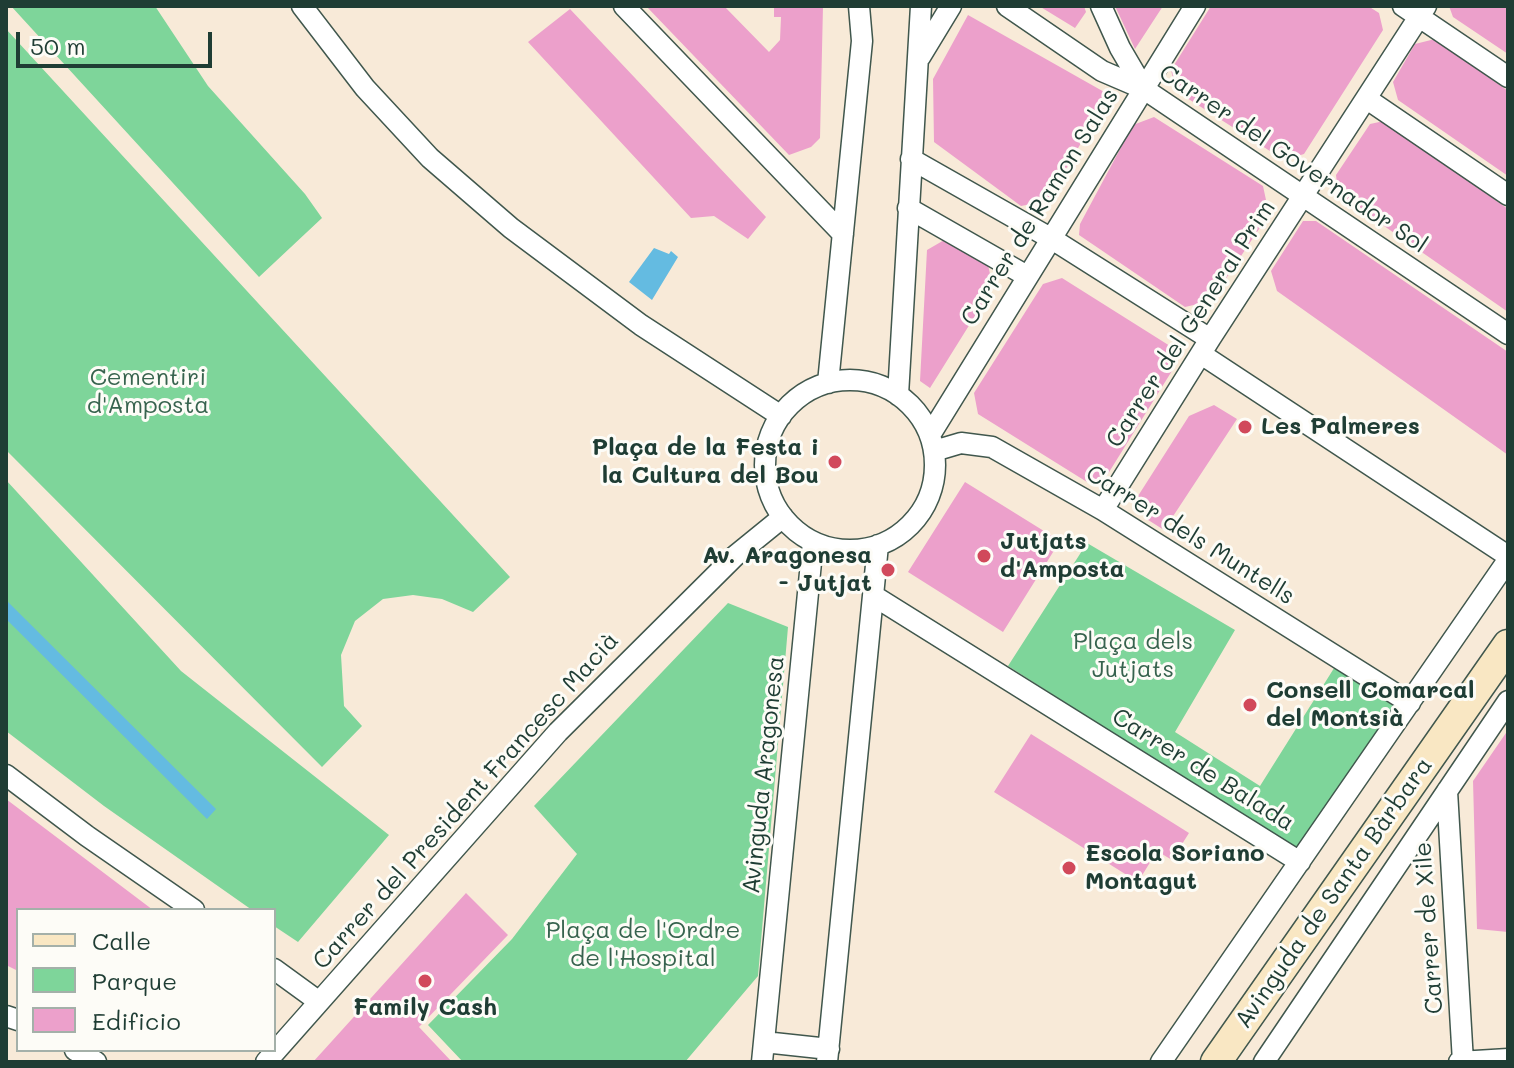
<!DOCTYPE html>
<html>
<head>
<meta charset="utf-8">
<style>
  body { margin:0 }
  #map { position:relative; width:1514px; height:1068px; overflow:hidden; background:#f8ead8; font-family:Mali,sans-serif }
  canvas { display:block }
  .frame { position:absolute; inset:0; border:8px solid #1f3d34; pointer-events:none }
  .legend { position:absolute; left:16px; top:908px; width:260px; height:144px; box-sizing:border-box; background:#fdfcf7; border:2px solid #a4b0a9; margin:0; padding:10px 14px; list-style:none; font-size:24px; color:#1f3d34 }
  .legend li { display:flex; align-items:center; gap:16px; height:40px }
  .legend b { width:40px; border:2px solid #a4b0a9 }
  .scale { position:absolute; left:16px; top:32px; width:196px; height:36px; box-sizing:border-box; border:4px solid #1f3d34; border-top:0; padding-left:10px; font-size:24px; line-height:28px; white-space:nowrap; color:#1f3d34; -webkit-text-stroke:6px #fdfcf7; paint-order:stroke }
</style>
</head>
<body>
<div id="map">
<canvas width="1514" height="1068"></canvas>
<div class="frame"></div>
<ul class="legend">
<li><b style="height:10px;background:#f9e7c3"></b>Calle</li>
<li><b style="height:22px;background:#7ed59a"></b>Parque</li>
<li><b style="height:22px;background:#eca0cb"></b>Edificio</li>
</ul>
<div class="scale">50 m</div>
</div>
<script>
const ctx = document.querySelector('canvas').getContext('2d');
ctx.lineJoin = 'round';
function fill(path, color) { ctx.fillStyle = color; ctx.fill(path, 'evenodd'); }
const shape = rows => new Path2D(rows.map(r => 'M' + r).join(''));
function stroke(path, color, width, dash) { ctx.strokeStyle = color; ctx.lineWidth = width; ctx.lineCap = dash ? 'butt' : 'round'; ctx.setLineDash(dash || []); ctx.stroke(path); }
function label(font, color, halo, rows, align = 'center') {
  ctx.font = font + ' Mali,sans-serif'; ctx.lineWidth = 6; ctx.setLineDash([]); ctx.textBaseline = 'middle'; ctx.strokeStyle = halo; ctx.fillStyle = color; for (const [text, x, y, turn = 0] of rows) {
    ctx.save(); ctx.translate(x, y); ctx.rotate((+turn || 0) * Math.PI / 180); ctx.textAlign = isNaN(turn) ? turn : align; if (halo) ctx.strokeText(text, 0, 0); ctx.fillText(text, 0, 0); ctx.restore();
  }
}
fill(shape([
  [11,6,155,6,208,86,305,194,322,218,259,277],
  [6,29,510,577,473,612,442,599,413,595,383,599,355,621,341,655,344,706,362,726,322,767,6,450],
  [6,480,181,671,389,835,298,942,274,926,274,910,252,910,104,806,6,731],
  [1087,543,1235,630,1175,732,1260,786,1336,665,1402,704,1301,853,1008,666],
  [728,603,788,627,758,976,685,1062,463,1062,428,1025,512,939,577,854,534,806]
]), '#7ed59a');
fill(shape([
  [654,248,669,254,671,251,678,257,652,300,629,282],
  [6,600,216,809,207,819,6,619]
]), '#64bbe1');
fill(shape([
  [646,6,724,6,769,52,780,40,781,17,774,17,774,6,823,6,820,138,811,147,789,155],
  [1039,6,1084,6,1086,12,1075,28],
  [1115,6,1163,6,1135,49],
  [1211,6,1368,6,1379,13,1383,30,1304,154,1284,160,1176,91,1171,70],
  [1449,6,1508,6,1508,54,1453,17],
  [570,9,766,217,748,239,714,216,691,218,528,42],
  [968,15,1106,93,1101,109,1047,201,1021,206,934,142,933,79],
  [1435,39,1508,91,1508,176,1398,100,1393,82,1415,44],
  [1154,117,1263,186,1269,214,1211,301,1185,307,1079,235,1080,224,1133,125],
  [1384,121,1508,209,1508,312,1338,194,1336,175,1370,124],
  [1303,221,1316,221,1508,352,1508,455,1277,291,1271,271],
  [946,239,988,265,993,287,930,388,920,381,927,250],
  [1062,278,1170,346,1175,366,1106,477,1087,482,978,414,974,393,1043,284],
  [1214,405,1237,419,1164,530,1145,518,1138,496,1189,416],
  [965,482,1060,541,1003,632,908,572],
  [1508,730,1508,932,1477,929,1473,781],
  [1031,734,1189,833,1172,860,1157,851,1138,882,994,792],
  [6,799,153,910,18,910,18,971,6,965],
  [466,893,508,935,419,1027,452,1062,313,1062]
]), '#eca0cb');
const street = shape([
  [302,6,365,88,430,158,511,228,641,325,781,416],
  [624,6,843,234],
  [1007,6,1102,71,1144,89,1508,334],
  [1101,6,1120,48,1144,89],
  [1403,6,1508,77],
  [920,57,951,6],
  [1367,99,1508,195],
  [911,159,1052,239,1210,339],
  [908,208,1027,276],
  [1201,354,1508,556],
  '765 465a85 85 0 1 1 170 0a85 85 0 1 1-170 0Z',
  [828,383,862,41,859,6],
  [898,395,921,6],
  [930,435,1195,6],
  [934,451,961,443,992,447,1103,510,1410,703],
  [1103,510,1210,339,1426,6],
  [874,596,1300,862],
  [6,775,87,836,194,910],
  [1447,791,1463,1062],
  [274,969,318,1001],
  [6,1016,18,1020],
  [764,1042,829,1049],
  [75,1050,96,1062],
  [266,1062,558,732,735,556,783,517],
  [762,1062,813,542],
  [827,1062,878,545],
  [1161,1062,1508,560],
  [1264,1062,1508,701],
  [1459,1062,1508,1059]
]);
const secondary = shape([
  [1216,1062,1508,645]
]);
stroke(street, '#40574d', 23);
stroke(secondary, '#40574d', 33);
stroke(street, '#fff', 20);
stroke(secondary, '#f9e7c3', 30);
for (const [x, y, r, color] of [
  [1245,427,8,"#d1495b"],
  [835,462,8,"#d1495b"],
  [984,556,8,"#d1495b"],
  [888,570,8,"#d1495b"],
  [1250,705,8,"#d1495b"],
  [1069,868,8,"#d1495b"],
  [425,981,8,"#d1495b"]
]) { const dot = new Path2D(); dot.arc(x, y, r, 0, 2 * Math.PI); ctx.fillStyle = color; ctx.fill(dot); stroke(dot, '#fdfcf7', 3); }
label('24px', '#1f3d34', '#fdfcf7', [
  ["Carrer del Governador Sol",1293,159,34],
  ["Carrer de Ramon Salas",1040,207,-58],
  ["Carrer del General Prim",1191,324,-57],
  ["Carrer dels Muntells",1190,535,32],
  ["Carrer de Balada",1203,770,32],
  ["Avinguda Aragonesa",764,775,-84],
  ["Carrer del President Francesc Macià",466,801,-48],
  ["Avinguda de Santa Bàrbara",1334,893,-55],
  ["Carrer de Xile",1429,928,-94]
]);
label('24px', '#37634e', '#fdfcf7', [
  ["Cementiri",148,378],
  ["d'Amposta",148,406],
  ["Plaça dels",1133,642],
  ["Jutjats",1133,670],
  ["Plaça de l'Ordre",643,931],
  ["de l'Hospital",643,959]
]);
label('bold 24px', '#1f3d34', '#fdfcf7', [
  ["Les Palmeres",1261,427],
  ["Plaça de la Festa i",819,448,"right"],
  ["la Cultura del Bou",819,476,"right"],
  ["Jutjats",1000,542],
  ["d'Amposta",1000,570],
  ["Av. Aragonesa",872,556,"right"],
  ["- Jutjat",872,584,"right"],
  ["Consell Comarcal",1266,691],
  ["del Montsià",1266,719],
  ["Escola Soriano",1085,854],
  ["Montagut",1085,882],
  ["Family Cash",425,1008,"center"]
], 'left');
</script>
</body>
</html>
